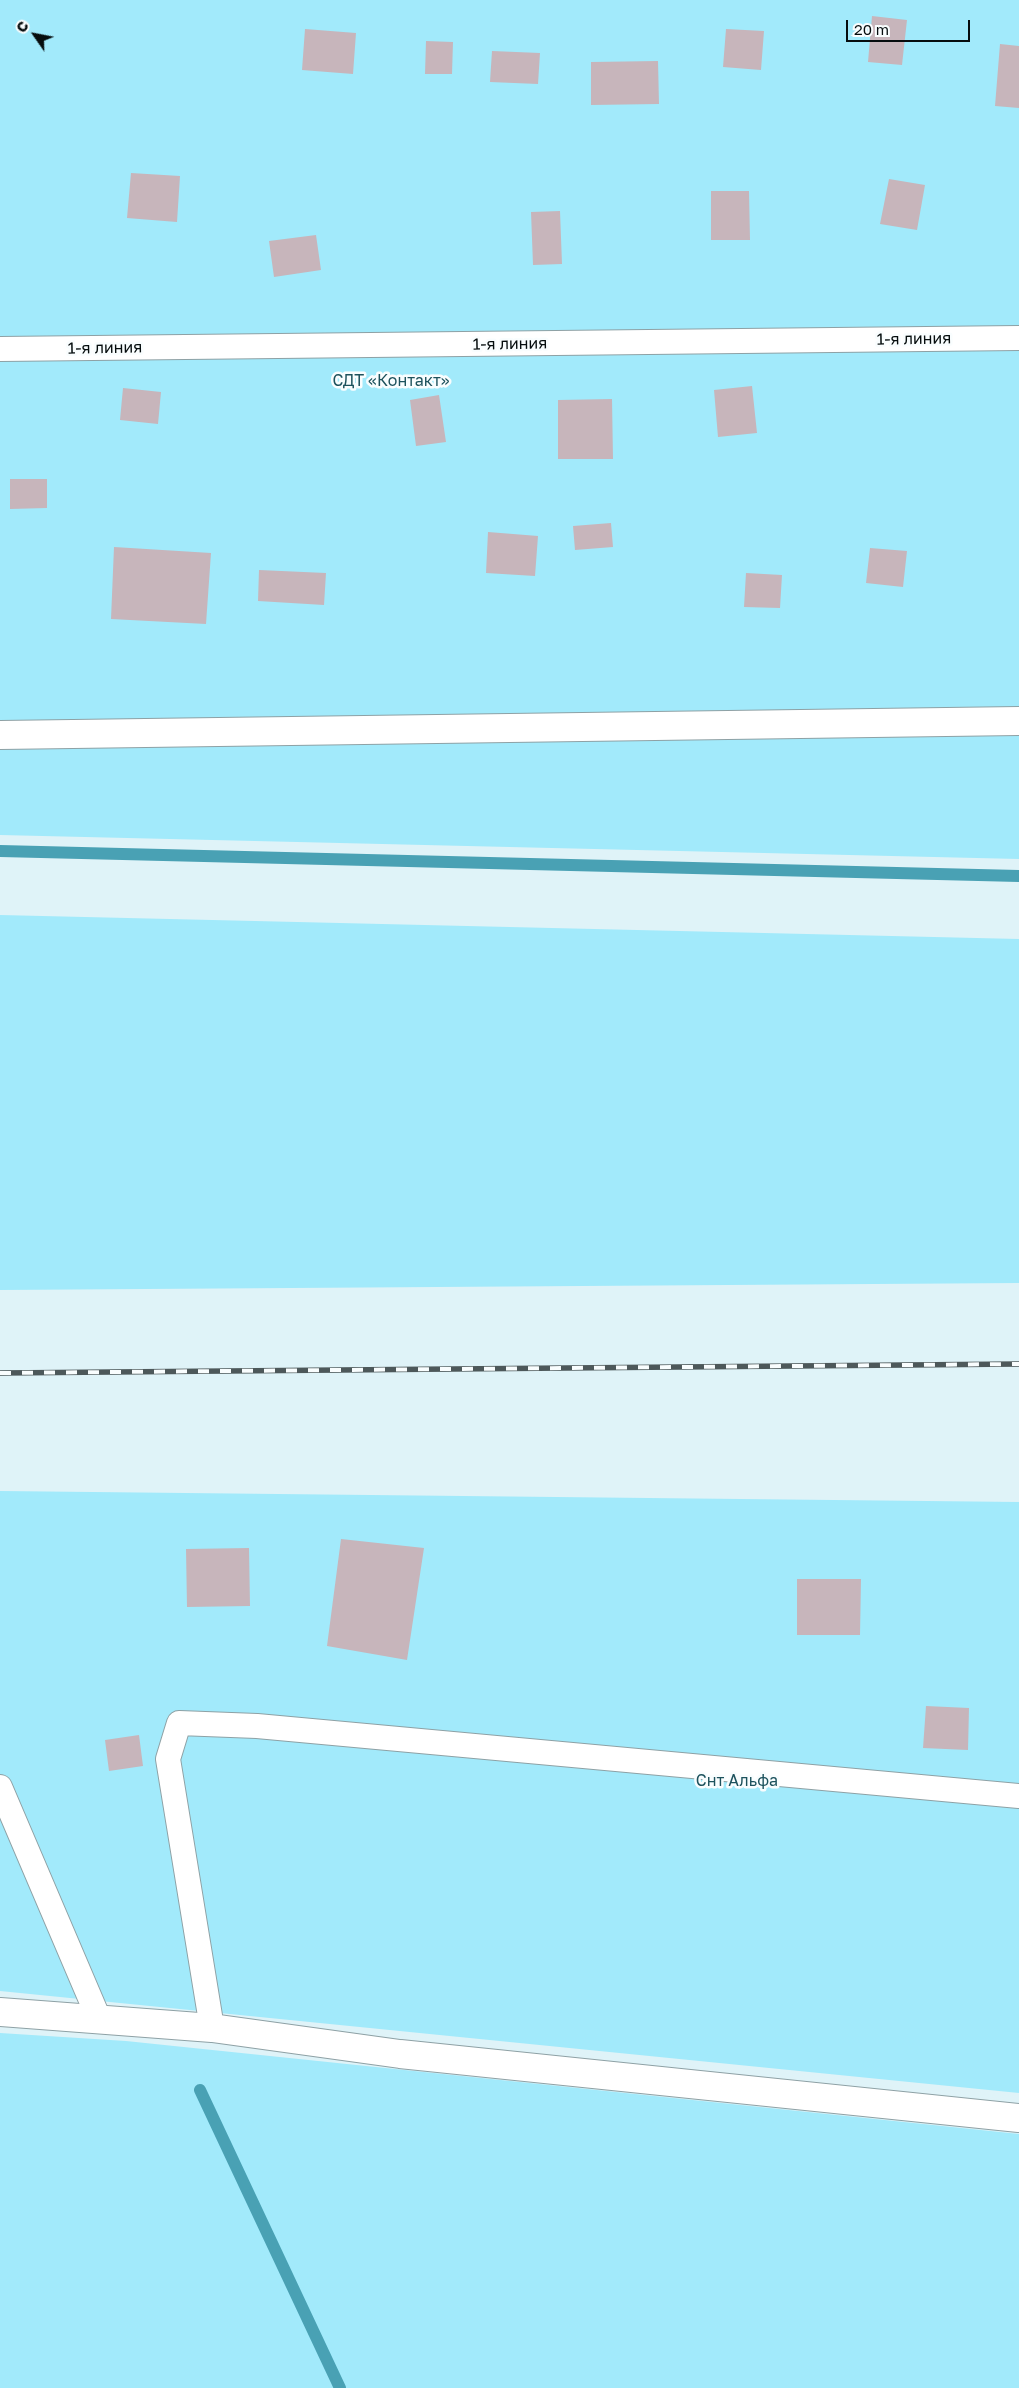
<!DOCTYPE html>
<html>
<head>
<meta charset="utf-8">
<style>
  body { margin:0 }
  #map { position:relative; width:1019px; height:2388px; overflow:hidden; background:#dff3f8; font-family:"Golos Text",sans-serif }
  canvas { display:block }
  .north { position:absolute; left:10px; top:10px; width:50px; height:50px; -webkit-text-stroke:4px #f9fdfe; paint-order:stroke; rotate:303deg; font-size:14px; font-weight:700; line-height:20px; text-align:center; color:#060d0e }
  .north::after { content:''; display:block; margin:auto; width:18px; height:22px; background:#060d0e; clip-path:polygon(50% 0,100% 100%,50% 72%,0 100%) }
  .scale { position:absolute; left:846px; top:20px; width:124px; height:22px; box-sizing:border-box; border:2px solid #060d0e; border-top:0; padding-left:6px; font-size:15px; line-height:18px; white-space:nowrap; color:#060d0e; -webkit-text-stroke:4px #f9fdfe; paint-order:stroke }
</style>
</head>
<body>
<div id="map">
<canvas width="1019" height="2388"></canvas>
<div class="north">С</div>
<div class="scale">20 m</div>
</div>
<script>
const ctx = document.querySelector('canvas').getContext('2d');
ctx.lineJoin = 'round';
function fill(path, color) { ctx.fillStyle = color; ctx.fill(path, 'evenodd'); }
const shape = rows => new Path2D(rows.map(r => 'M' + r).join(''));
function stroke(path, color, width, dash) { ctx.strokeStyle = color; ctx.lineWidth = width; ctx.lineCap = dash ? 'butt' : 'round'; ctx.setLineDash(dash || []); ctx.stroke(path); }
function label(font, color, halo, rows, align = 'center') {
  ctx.font = font + ' "Golos Text",sans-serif'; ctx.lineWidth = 5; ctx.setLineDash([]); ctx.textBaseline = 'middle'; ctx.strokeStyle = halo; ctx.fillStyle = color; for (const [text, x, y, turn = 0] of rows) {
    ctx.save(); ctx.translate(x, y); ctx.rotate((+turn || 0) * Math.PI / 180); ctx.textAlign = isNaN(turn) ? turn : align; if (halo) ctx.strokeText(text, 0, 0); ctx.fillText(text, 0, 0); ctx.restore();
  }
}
fill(shape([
  [0,0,1019,0,1019,859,0,835],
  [0,915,1019,939,1019,1283,0,1290],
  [0,1491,1019,1502,1019,2093,0,1991],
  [0,2033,126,2041,1019,2134,1019,2388,0,2388]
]), '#a2eafb');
stroke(shape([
  [0,851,1019,876],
  [200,2090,340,2388]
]), '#49a1b4', 12);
fill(shape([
  [872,16,907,20,902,65,868,62],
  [305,29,356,33,353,74,302,70],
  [726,29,764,31,761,70,723,67],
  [426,41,453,42,452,74,425,74],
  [1000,44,1019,46,1019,108,995,106],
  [492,51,540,53,538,84,490,82],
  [658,61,659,104,591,105,591,62],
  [131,173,180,176,177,222,127,218],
  [889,179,925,185,917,230,880,224],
  [711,191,749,191,750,240,711,240],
  [560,211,562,264,533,265,531,212],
  [316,235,321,270,274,277,269,241],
  [752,386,757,433,718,437,714,390],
  [123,388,161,392,158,424,120,420],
  [439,395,446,442,416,446,410,400],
  [612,399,613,459,558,459,558,400],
  [10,479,47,479,47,508,10,509],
  [611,523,613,547,575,550,573,526],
  [488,532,538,536,535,576,486,573],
  [114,547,211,553,206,624,111,619],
  [870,548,907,551,903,587,866,583],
  [259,570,326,573,324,605,258,601],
  [746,573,782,575,780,608,744,607],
  [341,1539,424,1548,407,1660,327,1646],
  [249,1548,250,1606,187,1607,186,1549],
  [797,1579,861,1579,860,1635,797,1635],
  [926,1706,969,1708,968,1750,923,1748],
  [139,1735,143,1766,109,1771,105,1740]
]), '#c7b5bb');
const service = shape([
  [0,349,1019,338],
  [0,1787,99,2019],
  [212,2028,168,1759,179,1723,257,1726,1019,1796]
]);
const minor = shape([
  [0,735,1019,721],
  [0,2012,212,2028,400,2054,1019,2118]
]);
stroke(service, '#8ea1a5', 26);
stroke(minor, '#8ea1a5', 30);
stroke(service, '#fff', 24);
stroke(minor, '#fff', 28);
const rail = shape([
  [0,1373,1019,1364]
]);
stroke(rail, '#4d585a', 5.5);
stroke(rail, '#f9fdfe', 4, [11]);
label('16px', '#060d0e', '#f9fdfe', [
  ["1-я линия",914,339,-1],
  ["1-я линия",510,344,-1],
  ["1-я линия",105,348,-1]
]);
label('16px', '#1d525d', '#f9fdfe', [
  ["СДТ «Контакт»",391,381],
  ["Снт Альфа",737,1781]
]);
</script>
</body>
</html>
